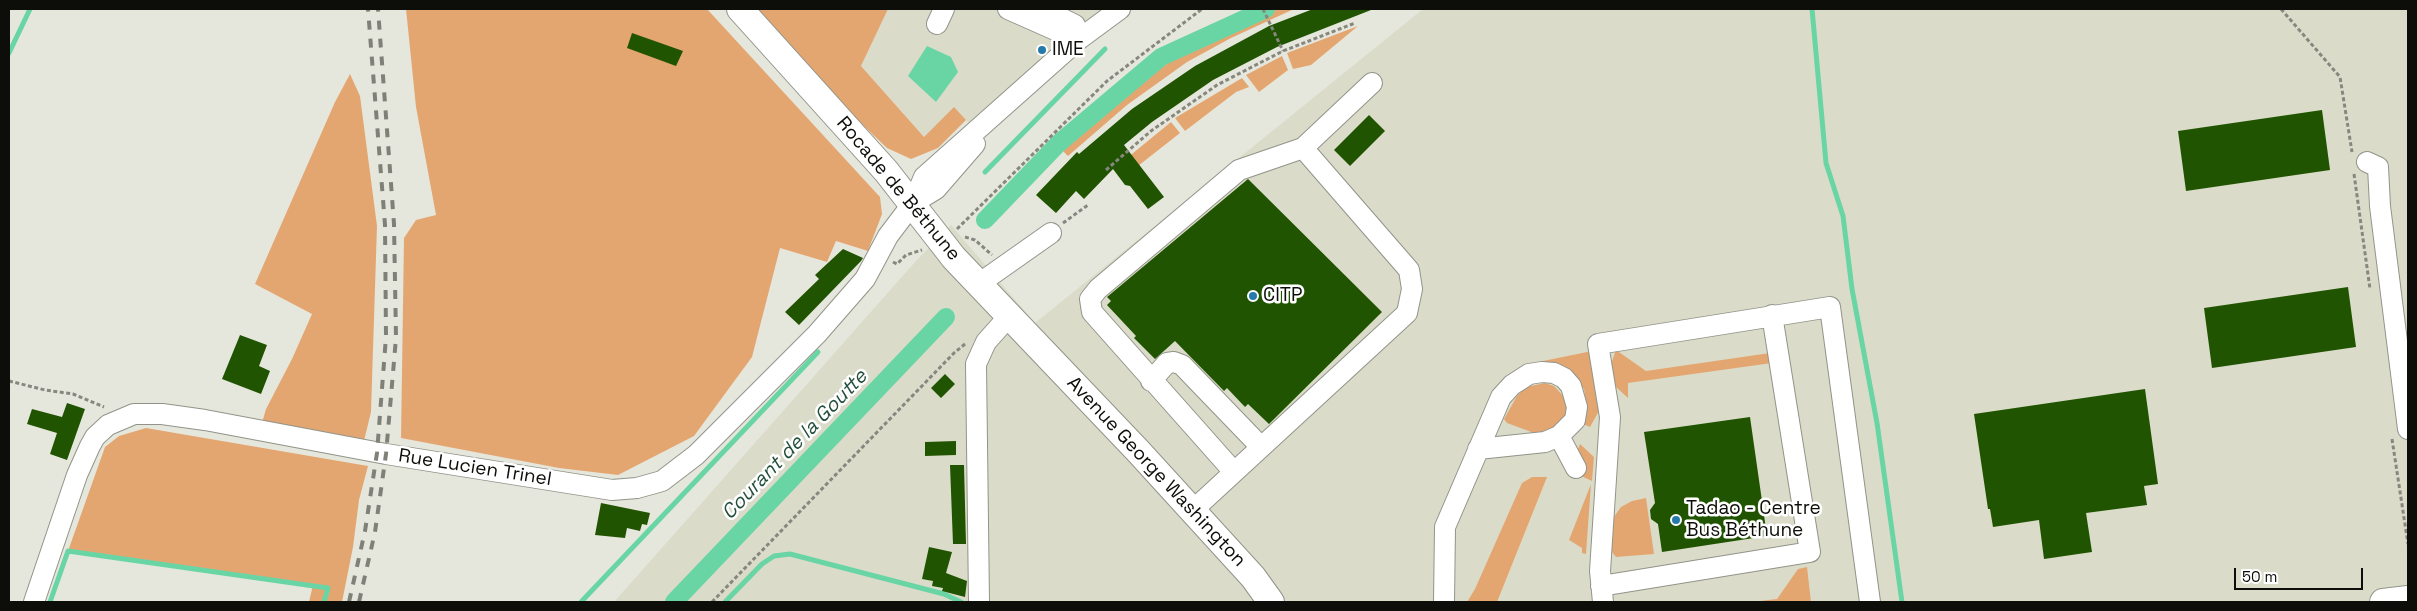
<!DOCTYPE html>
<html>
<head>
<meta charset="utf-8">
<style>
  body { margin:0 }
  #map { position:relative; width:2417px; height:611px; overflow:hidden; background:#e6e7dc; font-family:"Space Grotesk",sans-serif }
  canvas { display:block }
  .frame { position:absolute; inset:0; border:10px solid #0d0d09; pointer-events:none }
  .scale { position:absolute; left:2234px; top:568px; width:129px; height:22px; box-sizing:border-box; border:2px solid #0d0d09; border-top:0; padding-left:6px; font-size:15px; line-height:18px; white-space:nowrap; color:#0d0d09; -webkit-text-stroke:4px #fff; paint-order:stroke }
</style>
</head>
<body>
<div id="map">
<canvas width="2417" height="611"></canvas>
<div class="frame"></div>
<div class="scale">50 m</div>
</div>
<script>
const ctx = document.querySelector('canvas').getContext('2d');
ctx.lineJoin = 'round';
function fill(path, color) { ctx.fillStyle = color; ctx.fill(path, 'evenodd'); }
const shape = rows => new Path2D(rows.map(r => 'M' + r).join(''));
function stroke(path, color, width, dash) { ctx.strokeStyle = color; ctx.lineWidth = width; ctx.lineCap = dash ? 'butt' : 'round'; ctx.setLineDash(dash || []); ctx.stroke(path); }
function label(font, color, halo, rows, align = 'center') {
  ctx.font = font + ' "Space Grotesk",sans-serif'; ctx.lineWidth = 5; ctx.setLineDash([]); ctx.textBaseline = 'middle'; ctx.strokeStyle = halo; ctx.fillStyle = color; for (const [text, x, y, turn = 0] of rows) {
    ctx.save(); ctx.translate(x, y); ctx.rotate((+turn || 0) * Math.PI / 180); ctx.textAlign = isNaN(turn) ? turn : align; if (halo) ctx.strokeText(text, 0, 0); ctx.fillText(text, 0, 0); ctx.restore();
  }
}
fill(shape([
  [888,9,1120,9,976,130,954,108,924,137,861,66],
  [1423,9,2408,9,2408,602,614,602,915,262,951,225,1035,323]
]), '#dadcc9');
fill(shape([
  [406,9,707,9,880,197,882,214,868,251,836,241,827,262,780,248,752,357,694,436,618,475,559,468,401,438,404,238,416,220,436,215,416,107],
  [755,9,888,9,861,66,924,137,954,107,966,120,938,148,911,159,887,148,847,110],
  [1270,9,1294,9,1231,38,1187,62,1127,105,1068,156,1062,150,1142,81,1186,51],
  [1358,26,1311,65,1293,69,1287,53],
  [1282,56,1288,70,1259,92,1246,75],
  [350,74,360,96,377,226,371,412,362,449,260,430,266,409,292,359,312,314,255,284,335,102],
  [1242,78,1249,87,1236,92,1185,131,1175,118],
  [1171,122,1180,133,1124,177,1116,167],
  [1616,350,1646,371,1770,353,1772,363,1628,383,1628,398,1616,387,1611,376,1610,367],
  [1592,351,1600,409,1590,427,1583,424,1586,401,1584,389,1564,367,1543,361],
  [1545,383,1554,386,1567,400,1567,416,1561,423,1545,433,1534,433,1507,423,1504,419,1517,396,1526,387],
  [146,428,368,466,359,500,353,547,342,602,309,602,313,585,68,551,105,447,119,436],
  [1580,444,1594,457,1592,481,1581,476,1577,452],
  [1532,477,1547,477,1497,602,1467,602,1475,589,1522,483],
  [1591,484,1586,554,1582,553,1582,548,1569,540],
  [1646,498,1654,554,1616,557,1608,547,1611,521,1621,507,1632,501],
  [1807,567,1811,602,1751,602,1777,599,1798,569]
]), '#e4a671');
fill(shape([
  [927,46,951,57,958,72,936,102,908,76]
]), '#69d5a5');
stroke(shape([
  [1812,9,1826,163,1843,216,1852,289,1877,423,1902,602],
  [9,53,30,9],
  [985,172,1105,49],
  [50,602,68,551,328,588,324,602],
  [581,602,818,352],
  [725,602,762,564,774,556,790,554,944,594,961,602]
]), '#69d5a5', 5);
stroke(shape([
  [985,220,1059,143,1161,57,1266,9],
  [674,602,946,317]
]), '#69d5a5', 18);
fill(shape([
  [1313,9,1371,10,1277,47,1213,80,1152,122,1124,145,1164,197,1148,209,1130,186,1125,185,1113,169,1084,199,1076,191,1056,213,1036,195,1077,152,1079,154,1132,109,1195,66,1269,26],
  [632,33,683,51,676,66,627,48],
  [2322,110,2330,170,2186,191,2178,131],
  [1369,115,1385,131,1350,166,1334,150],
  [1248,179,1382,312,1269,424,1248,404,1245,407,1227,388,1224,391,1175,341,1155,359,1134,338,1136,336,1107,305,1111,301,1107,297],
  [843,249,863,258,861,261,799,325,785,312,819,279,815,275],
  [2348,287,2356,347,2212,368,2204,308],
  [240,335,267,345,259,366,270,371,261,394,222,379],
  [945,374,955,384,941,398,931,388],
  [2145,389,2158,484,2144,486,2147,505,2086,513,2092,552,2044,559,2039,520,1993,527,1990,509,1988,509,1974,414],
  [67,403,85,409,67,460,50,454,57,433,27,424,32,409,62,417],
  [1750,417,1767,536,1662,552,1658,524,1651,519,1650,510,1655,503,1644,432],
  [956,441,956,455,925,456,925,442],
  [950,465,964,465,966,544,953,544],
  [601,503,650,513,647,525,642,524,640,531,627,528,625,538,595,535],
  [929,547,952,552,946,573,967,581,965,597,942,591,943,588,932,586,933,581,922,579]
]), '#205400');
const minor = shape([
  [1008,9,1078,40],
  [1043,9,1075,25],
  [937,24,944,9],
  [1303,148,1372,83],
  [2367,162,2378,167,2380,206,2408,429],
  [913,203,936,189,975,144],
  [980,283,1051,233],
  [1151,381,1167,363,1174,362,1182,365,1261,447],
  [1559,436,1576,468],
  [1192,511,1407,313,1412,289,1409,270,1303,148,1239,170,1098,289,1090,299,1092,312,1234,472],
  [1601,586,1810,552,1772,315],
  [34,602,77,475,90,446,95,437,108,425,134,414,162,414,205,420,386,454,612,490,637,488,662,481,696,455,817,334,865,279,888,236,913,203,924,177,1078,40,1120,9],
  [979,602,976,364,986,342,1010,315],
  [1444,602,1445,527,1501,397,1512,385,1529,374,1542,372,1554,373,1564,378,1571,386,1577,407,1575,420,1559,436,1545,442,1478,449],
  [1603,602,1600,571,1610,417,1598,344,1830,307,1870,602]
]);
const major = shape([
  [740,9,886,171,954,258,1138,451,1253,577,1271,602],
  [2383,602,2408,599]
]);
stroke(minor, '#929489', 22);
stroke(major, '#929489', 28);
stroke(shape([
  [1263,9,1283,51],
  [2281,9,2340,77,2352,152],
  [1106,170,1151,131,1217,85,1283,51,1355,23],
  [2354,174,2370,289],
  [1063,223,1088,205],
  [957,229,1107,81,1202,9],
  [965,237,975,240,992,255],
  [893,262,897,264,906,255,922,250],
  [9,381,45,390,73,394,104,407],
  [2392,439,2408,544],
  [712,602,954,353,965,344]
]), '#87877f', 3, [4, 2.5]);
stroke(minor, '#fff', 20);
stroke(major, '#fff', 26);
stroke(shape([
  [349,602,365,531,377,453,386,337,385,225,368,9],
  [359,602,375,532,386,454,396,338,394,224,378,9]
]), '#7f8078', 4, [9, 9]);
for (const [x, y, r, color] of [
  [1042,50,5,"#257aaa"],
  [1253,296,5,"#257aaa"],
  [1676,520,5,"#257aaa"]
]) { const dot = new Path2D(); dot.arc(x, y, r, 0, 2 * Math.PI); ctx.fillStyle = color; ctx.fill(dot); stroke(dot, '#fff', 2); }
label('19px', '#0d0d09', '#fff', [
  ["IME",1052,50],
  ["CITP",1263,296],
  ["Tadao - Centre",1686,509],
  ["Bus Béthune",1686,531]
], 'left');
label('19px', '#0d0d09', '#fff', [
  ["Rocade de Béthune",898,189,50],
  ["Rue Lucien Trinel",475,468,9],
  ["Avenue George Washington",1156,472,47]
]);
label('italic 20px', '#224f3b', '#fff', [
  ["Courant de la Goutte",795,445,-46]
]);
</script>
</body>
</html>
